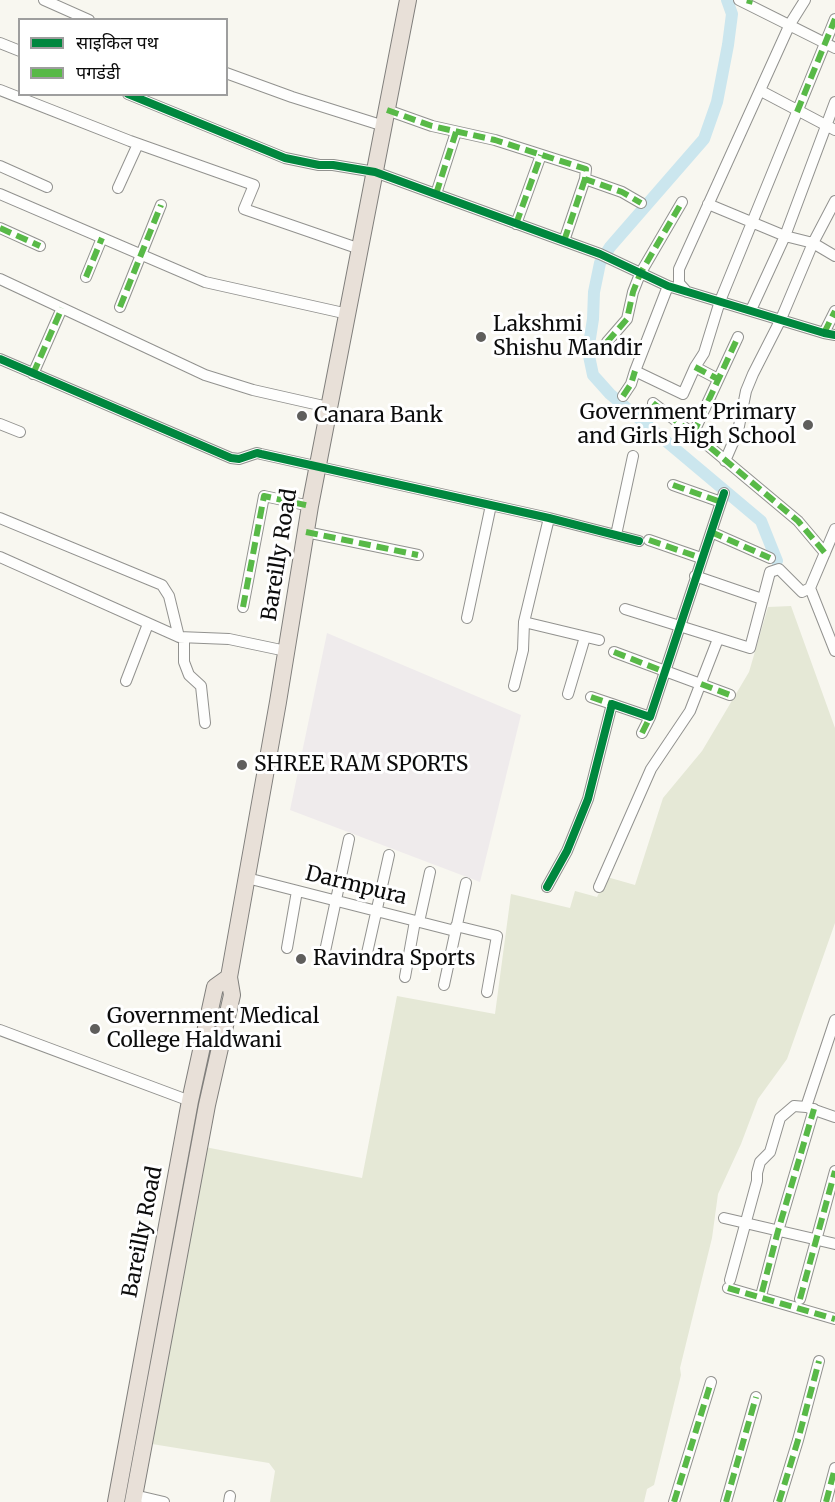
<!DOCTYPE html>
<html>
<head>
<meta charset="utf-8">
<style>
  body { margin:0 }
  #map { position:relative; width:835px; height:1502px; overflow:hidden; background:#f8f7f0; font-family:Merriweather,"Noto Sans Devanagari",serif }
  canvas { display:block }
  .legend { position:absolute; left:18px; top:18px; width:210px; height:78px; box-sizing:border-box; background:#fff; border:2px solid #9e9e9e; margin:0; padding:8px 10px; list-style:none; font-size:18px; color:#0c0c0c }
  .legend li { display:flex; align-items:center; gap:12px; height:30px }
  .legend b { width:30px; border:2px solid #9e9e9e }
</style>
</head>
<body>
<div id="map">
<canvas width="835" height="1502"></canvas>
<ul class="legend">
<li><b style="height:8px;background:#00873e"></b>साइकिल पथ</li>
<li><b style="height:8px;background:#58b947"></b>पगडंडी</li>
</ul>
</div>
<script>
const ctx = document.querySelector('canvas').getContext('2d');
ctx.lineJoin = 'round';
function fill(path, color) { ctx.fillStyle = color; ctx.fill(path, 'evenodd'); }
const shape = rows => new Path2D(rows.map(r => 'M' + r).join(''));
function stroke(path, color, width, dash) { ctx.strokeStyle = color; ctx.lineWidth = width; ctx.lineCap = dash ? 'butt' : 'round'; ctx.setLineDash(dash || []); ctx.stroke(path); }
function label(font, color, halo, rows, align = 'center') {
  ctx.font = font + ' Merriweather,serif'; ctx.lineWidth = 6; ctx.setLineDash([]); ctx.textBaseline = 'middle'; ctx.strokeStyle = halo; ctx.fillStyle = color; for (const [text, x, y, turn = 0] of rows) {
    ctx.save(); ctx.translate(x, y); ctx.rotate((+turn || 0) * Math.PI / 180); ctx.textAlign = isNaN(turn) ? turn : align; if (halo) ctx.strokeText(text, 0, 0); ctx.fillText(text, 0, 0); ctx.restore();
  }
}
fill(shape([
  [327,633,521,715,480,882,290,810]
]), '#efebec');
fill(shape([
  [791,606,835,728,835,923,787,1059,758,1099,741,1144,718,1194,712,1238,680,1368,681,1375,654,1485,647,1489,644,1502,270,1502,275,1471,269,1463,152,1444,205,1147,362,1178,397,996,495,1014,511,894,570,908,575,891,597,897,607,877,635,885,663,798,702,751,749,672,768,607]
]), '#e5e8d6');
stroke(shape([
  [727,0,732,14,728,45,717,102,704,139,610,247,600,263,594,292,593,319,588,351,593,375,610,394,761,521,777,561]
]), '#cbe6ee', 12);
const minor = shape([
  [44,0,89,20],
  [739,0,835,48],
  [0,43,20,51],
  [226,73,292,97,384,126],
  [0,90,130,141,254,185,244,209,360,249],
  [761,91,835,130],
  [128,94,285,158,319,165,333,165,375,172,600,254,668,286,824,333,835,335],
  [387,110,432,126,495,140,586,169,585,179,622,192,641,203],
  [0,166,47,187],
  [118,188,138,144],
  [0,194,205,282,348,314],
  [436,194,456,132],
  [708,204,785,236,813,243,835,256],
  [516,224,541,155],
  [0,228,40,246],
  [564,241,585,179],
  [86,277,102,238],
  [0,279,205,375,253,390,328,407],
  [668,286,635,371,683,394,695,367,704,353,720,301,835,19],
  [687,292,679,283,679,269,790,24,805,0],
  [120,307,161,205],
  [751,310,785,236,835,102],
  [824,333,835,311],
  [607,342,627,319,633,292,640,274,682,202],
  [0,359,231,458,239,459,257,453,261,454,549,518,639,541],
  [695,367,718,379],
  [33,374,62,308],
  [623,396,631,384,635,371],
  [653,403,706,444,798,521,825,553],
  [0,424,20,432],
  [693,434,738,337],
  [725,461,738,431,746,391,753,374,781,319,813,243,835,201],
  [673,485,721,502],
  [0,518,162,585,169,596,179,637],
  [306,532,418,555],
  [711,532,770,558],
  [616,535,633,456],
  [649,540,701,558],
  [0,557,179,637,229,639,286,651],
  [695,576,762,599],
  [810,588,835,651],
  [243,607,264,496,310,506],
  [625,609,750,648,770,572,779,569,802,592,810,588,835,529],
  [467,618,491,505],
  [524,622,599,640],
  [184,638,184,662,189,675,201,686,205,723],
  [614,652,730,695],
  [126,681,148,624],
  [514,686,523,650,524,622,549,518],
  [568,694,585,637],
  [591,697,612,704],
  [642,733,650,717],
  [247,878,455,931],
  [547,887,567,851,588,799,612,704,650,717,724,493],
  [599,887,651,769,690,711,718,639],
  [419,922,430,872],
  [456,926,497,936,487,992],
  [287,948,297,891],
  [324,956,349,839],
  [365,962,389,855],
  [405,977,415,921],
  [444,985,466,883],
  [0,1030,190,1101],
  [809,1108,835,1117],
  [724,1218,835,1244],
  [730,1280,757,1181,757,1173,760,1162,770,1152,780,1118,794,1106,806,1107,835,1020],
  [728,1288,835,1319],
  [762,1292,778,1231,814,1109],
  [800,1299,835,1171],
  [134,1495,164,1502],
  [229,1502,230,1496],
  [674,1502,711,1382],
  [726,1502,756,1397],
  [779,1502,798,1440,819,1361],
  [826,1502,835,1468]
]);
const trunk = shape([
  [116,1502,190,1101,215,987,229,977],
  [133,1502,207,1105,232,995,229,977,278,702,310,506,408,0]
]);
stroke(minor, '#92928f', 12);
stroke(trunk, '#807f7c', 18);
stroke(minor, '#fefefd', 10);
stroke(trunk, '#e8e0d8', 16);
stroke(shape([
  [749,4,750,0],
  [387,110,432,126,495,140,586,169,585,179,622,192,641,203],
  [797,112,835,19],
  [436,194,456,132],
  [516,224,541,155],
  [0,228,40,246],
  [564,241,585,179],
  [86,277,102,238],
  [120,307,161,205],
  [824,333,835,311],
  [607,342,627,319,633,292,640,274,682,202],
  [695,367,718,379],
  [33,374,62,308],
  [623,396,631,384,635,371],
  [653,403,706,444,798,521,825,553],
  [693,434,738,337],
  [673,485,721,502],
  [306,532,418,555],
  [711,532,770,558],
  [649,540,701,558],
  [243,607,264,496,310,506],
  [614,652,665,672],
  [701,684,730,695],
  [591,697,612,704],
  [642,733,650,717],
  [728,1288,835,1319],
  [762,1292,778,1231,814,1109],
  [800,1299,835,1171],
  [674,1502,711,1382],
  [726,1502,756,1397],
  [779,1502,798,1440,819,1361],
  [826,1502,835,1468]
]), '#58b947', 6, [12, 6]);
stroke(shape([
  [128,94,285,158,319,165,333,165,375,172,600,254,668,286,824,333,835,335],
  [0,359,231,458,239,459,257,453,261,454,549,518,639,541],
  [547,887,567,851,588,799,612,704,650,717,724,493]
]), '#00873e', 8);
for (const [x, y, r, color] of [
  [481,337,6,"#5f5e5c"],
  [302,416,6,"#5f5e5c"],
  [808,425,6,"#5f5e5c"],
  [242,765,6,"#5f5e5c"],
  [301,959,6,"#5f5e5c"],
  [95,1029,6,"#5f5e5c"]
]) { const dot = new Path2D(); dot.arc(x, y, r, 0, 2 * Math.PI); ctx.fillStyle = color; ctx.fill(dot); stroke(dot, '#fff', 2); }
label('21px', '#0c0c0c', '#fff', [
  ["Lakshmi",493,325],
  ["Shishu Mandir",493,349],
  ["Government Primary",796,413,"right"],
  ["and Girls High School",796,437,"right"],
  ["Canara Bank",314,416],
  ["SHREE RAM SPORTS",254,765],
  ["Ravindra Sports",313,959],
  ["Government Medical",107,1017],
  ["College Haldwani",107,1041]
], 'left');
label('21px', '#0c0c0c', '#fff', [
  ["Bareilly Road",280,555,-81],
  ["Darmpura",356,886,14],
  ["Bareilly Road",143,1232,-79]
]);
</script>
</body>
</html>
